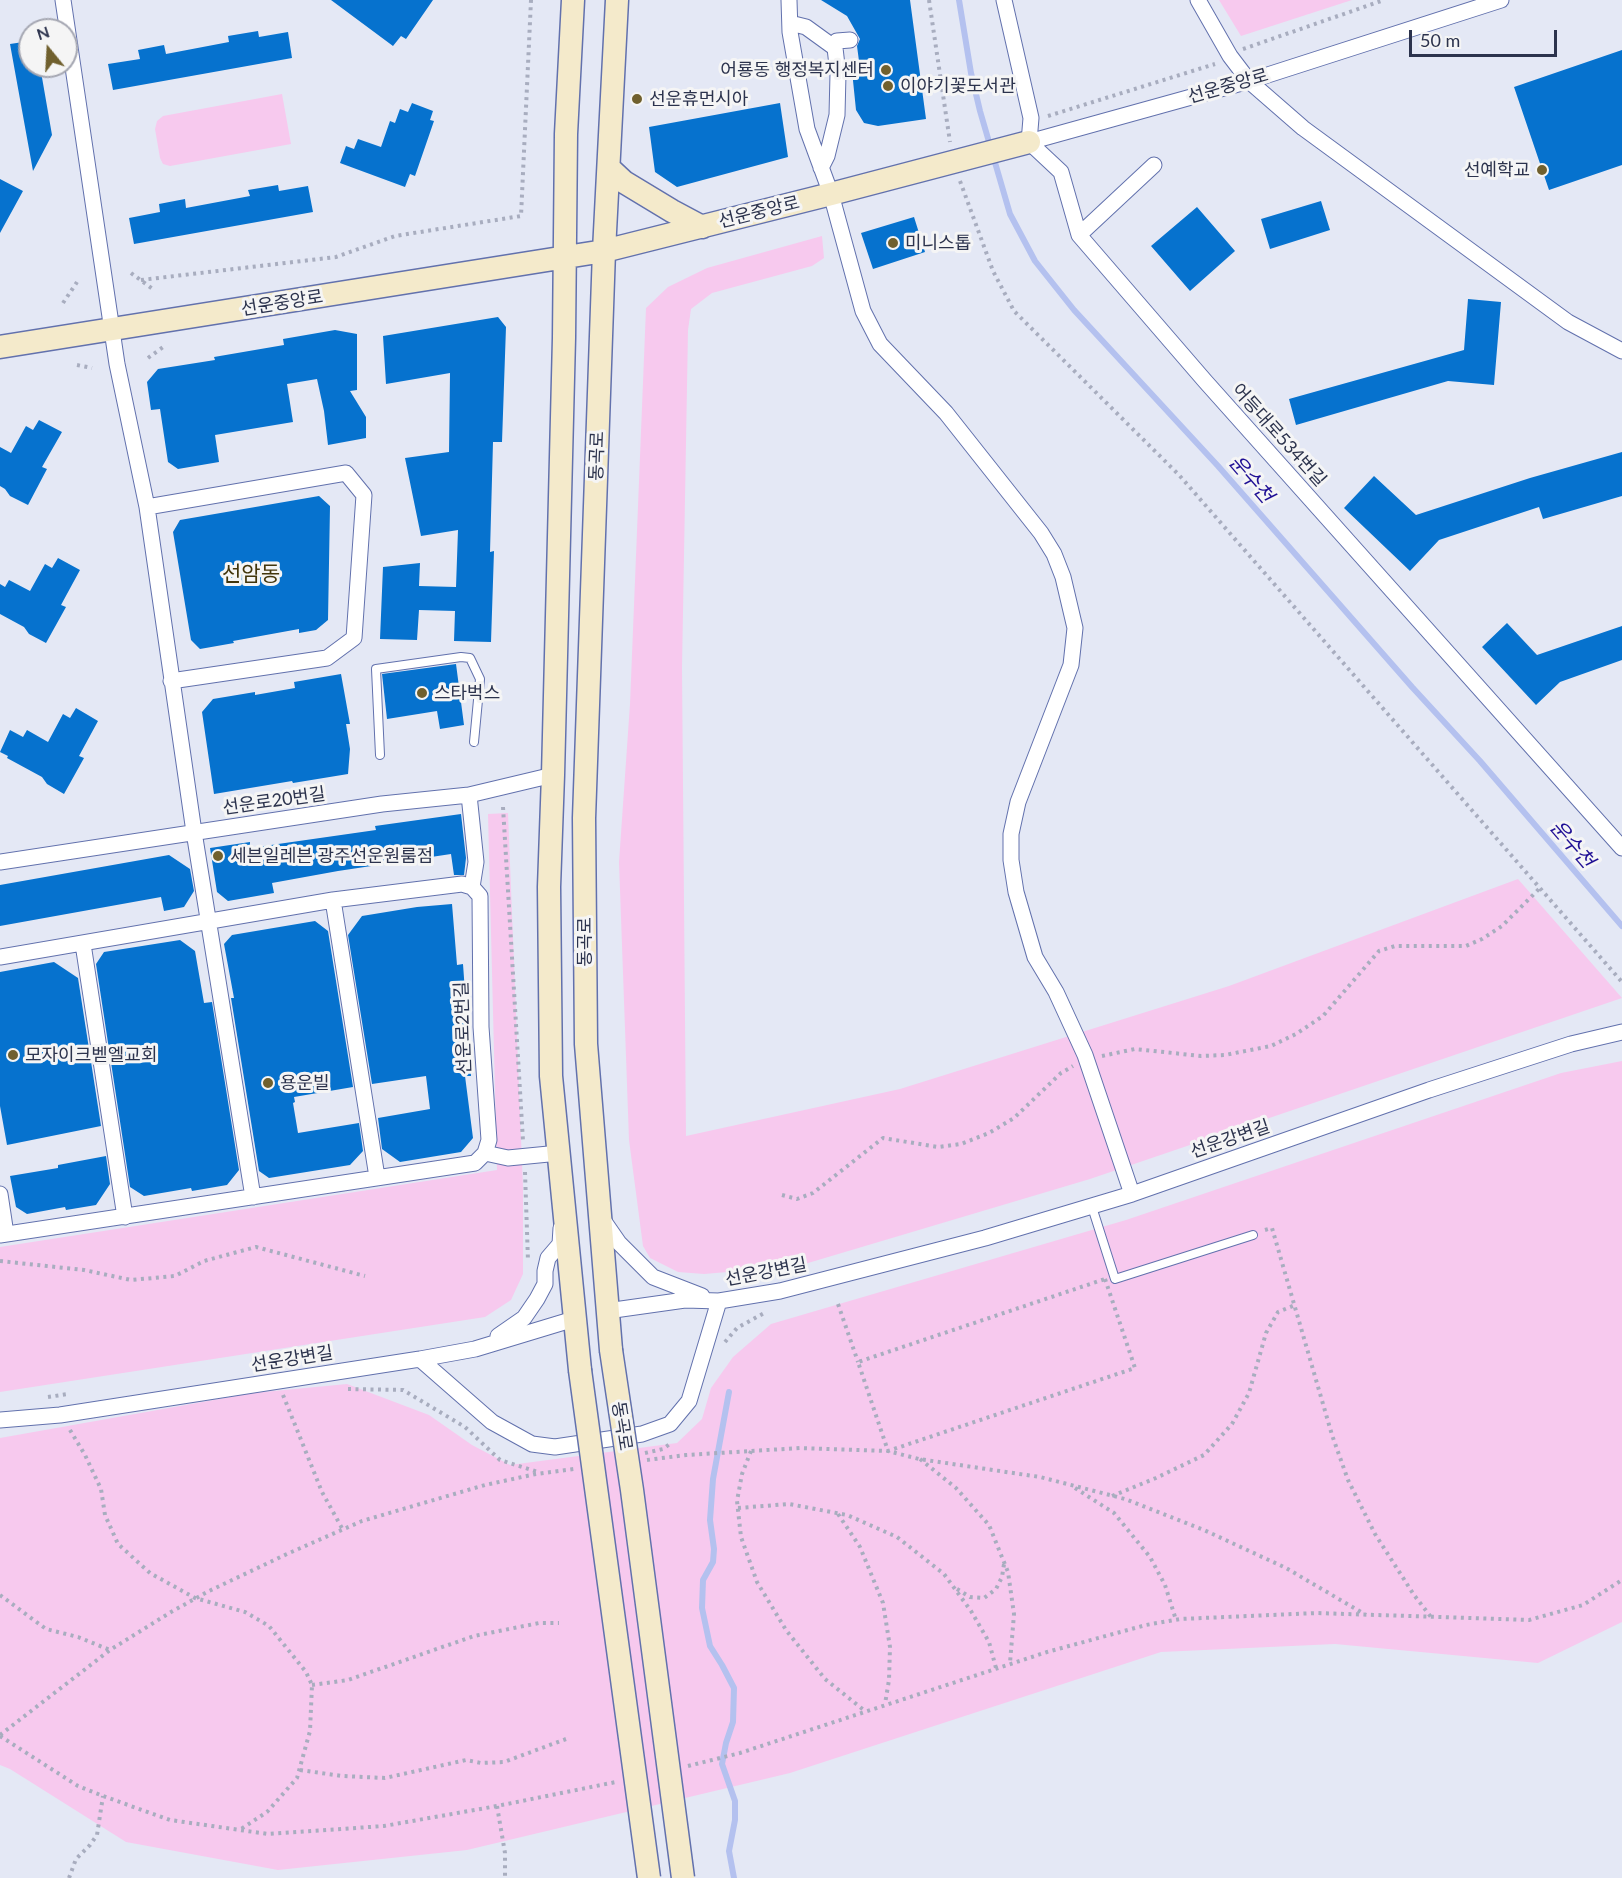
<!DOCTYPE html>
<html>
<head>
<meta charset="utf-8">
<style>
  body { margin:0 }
  #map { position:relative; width:1622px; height:1878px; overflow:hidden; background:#e4e8f5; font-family:Lato,sans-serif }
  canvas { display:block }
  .north { position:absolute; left:18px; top:18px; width:60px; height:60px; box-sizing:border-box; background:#f5f5f5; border:2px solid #a5a7b2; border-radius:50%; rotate:342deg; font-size:16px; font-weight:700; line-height:24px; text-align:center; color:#2c334d }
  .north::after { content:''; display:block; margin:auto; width:21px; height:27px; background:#70602e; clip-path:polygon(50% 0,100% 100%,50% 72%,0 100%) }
  .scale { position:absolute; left:1409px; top:30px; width:148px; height:27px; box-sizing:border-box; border:3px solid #2c334d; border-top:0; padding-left:8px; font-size:18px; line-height:21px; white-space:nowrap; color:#2c334d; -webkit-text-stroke:4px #f5f5f5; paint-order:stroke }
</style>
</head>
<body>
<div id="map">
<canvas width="1622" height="1878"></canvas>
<div class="north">N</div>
<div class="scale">50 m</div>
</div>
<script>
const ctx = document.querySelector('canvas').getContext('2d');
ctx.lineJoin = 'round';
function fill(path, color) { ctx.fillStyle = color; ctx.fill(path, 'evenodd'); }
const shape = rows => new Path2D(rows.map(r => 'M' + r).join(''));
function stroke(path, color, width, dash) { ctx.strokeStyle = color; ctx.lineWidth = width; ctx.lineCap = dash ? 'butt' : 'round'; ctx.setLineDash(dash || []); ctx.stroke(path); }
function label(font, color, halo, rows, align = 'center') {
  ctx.font = font + ' Lato,"Noto Sans KR",sans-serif'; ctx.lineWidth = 6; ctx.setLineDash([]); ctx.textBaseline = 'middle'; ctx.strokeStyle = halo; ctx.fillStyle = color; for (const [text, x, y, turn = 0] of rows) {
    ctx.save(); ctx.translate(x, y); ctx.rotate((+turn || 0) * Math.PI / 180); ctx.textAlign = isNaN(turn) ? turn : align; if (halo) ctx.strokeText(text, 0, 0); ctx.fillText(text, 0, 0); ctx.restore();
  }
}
fill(shape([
  [1219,0,1352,0,1241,36],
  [282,94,291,144,170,166,163,164,160,158,155,129,157,121,163,116],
  [822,236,824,258,812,266,712,293,691,309,688,330,682,668,686,1136,900,1089,1229,986,1518,879,1622,998,1090,1179,798,1266,704,1274,678,1272,650,1258,643,1246,629,1140,619,862,630,704,646,308,668,287,707,268],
  [508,813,523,1188,523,1274,511,1300,485,1317,0,1392,0,1247,497,1170,488,814],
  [1622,1061,1622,1622,1538,1663,1335,1644,1161,1652,790,1773,467,1850,278,1870,126,1842,10,1769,0,1765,0,1438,253,1393,347,1384,429,1415,472,1445,510,1465,677,1443,702,1419,711,1388,733,1357,771,1324,1126,1220,1561,1073]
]), '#f7c9ee');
stroke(shape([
  [959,0,971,73,980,111,1010,214,1035,261,1074,310,1218,466,1412,687,1480,761,1622,926],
  [729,1392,713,1479,710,1520,714,1549,713,1562,703,1580,702,1608,710,1646,722,1665,734,1688,733,1722,726,1743,722,1764,735,1801,735,1820,729,1851,734,1878]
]), '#b4c1ef', 6);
fill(shape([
  [331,0,433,0,406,39,401,36,393,46],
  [821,0,910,0,926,119,878,126,864,123,856,110,851,61,859,61,857,46,860,39,847,16],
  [258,31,259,37,288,32,292,58,113,90,108,64,140,59,138,50,164,45,166,54,229,42,228,36],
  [30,41,30,66,40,66,52,135,33,171,10,44],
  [1622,50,1622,165,1549,190,1514,87],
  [412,103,433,111,430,120,434,121,415,176,410,174,405,187,340,163,346,146,354,149,358,139,381,147,390,121,395,123,400,109,408,112],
  [780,103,788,157,677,187,655,172,649,127],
  [0,179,23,191,0,233],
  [278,185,279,191,308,186,313,212,134,244,129,218,160,212,159,204,185,199,186,208,250,196,248,190],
  [1321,201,1330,230,1270,249,1261,219],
  [1197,207,1235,251,1190,291,1151,246],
  [914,217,925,252,873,269,861,233],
  [1468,299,1501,302,1494,385,1448,381,1296,425,1289,399,1464,350],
  [498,317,506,327,502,442,493,442,490,552,494,551,491,642,454,641,455,611,419,610,417,640,380,639,383,567,420,563,419,586,456,587,458,530,421,536,405,458,449,452,450,373,386,384,383,336],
  [335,330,357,334,357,390,350,391,366,417,366,438,328,445,324,411,317,379,287,384,293,422,215,435,219,462,178,469,168,462,160,409,151,410,147,382,158,369,215,360,214,357,284,345,283,339],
  [39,420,62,432,42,467,47,469,28,505,10,496,5,489,0,486,0,447,11,453,26,426,33,430],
  [1622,452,1622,496,1543,519,1539,507,1439,540,1410,571,1344,508,1374,476,1416,515,1530,478],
  [319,496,330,506,328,620,316,630,299,633,299,629,233,641,234,643,200,649,191,640,173,532,180,520],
  [58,558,80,570,61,605,66,607,46,643,29,634,24,627,0,614,0,584,5,587,9,580,30,591,45,564,52,568],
  [1507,623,1537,655,1622,626,1622,660,1560,682,1536,705,1482,647],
  [456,664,464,725,440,729,437,711,387,719,382,674],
  [341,674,350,724,346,724,350,749,348,774,293,783,292,781,214,794,202,712,213,699,255,692,255,695,295,688,294,682],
  [76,708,98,721,79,756,84,758,64,794,47,784,42,777,7,758,8,756,0,752,10,730,23,737,27,730,48,742,63,714,70,718],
  [461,814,466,858,464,875,454,875,451,854,338,871,272,883,274,893,228,901,217,892,210,848,250,842,250,848,376,830,375,826],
  [169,855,190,869,194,891,184,907,164,911,161,897,0,926,0,885],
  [452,904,457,965,463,964,471,1076,465,1076,473,1138,461,1152,400,1162,382,1149,378,1118,430,1109,426,1076,372,1084,348,935,362,916,417,907],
  [315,921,328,931,353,1087,294,1097,295,1102,293,1103,298,1133,359,1123,363,1151,350,1165,269,1178,259,1171,231,998,234,998,224,944,232,935],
  [180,940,195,951,204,1003,212,1002,239,1170,227,1185,192,1191,191,1188,144,1196,130,1187,96,964,104,952],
  [54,962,78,978,101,1126,7,1145,0,1106,0,972],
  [106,1156,110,1184,96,1205,66,1210,65,1207,27,1214,16,1207,10,1176,58,1168,58,1165]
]), '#0672ce');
const lane = shape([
  [380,755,376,669,461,657,470,658,480,679,474,742],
  [1092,1207,1115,1279,1253,1235]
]);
const street = shape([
  [63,0,117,364,147,507,194,832,253,1197],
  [789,0,790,32,807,129,831,194,863,311,880,344,946,413,1041,533,1054,554,1063,577,1075,628,1071,665,1018,802,1011,834,1011,860,1016,892,1035,957,1056,992,1085,1055,1132,1194],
  [1004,0,1031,118,1029,142],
  [1198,0,1230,56,1249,81,1303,128,1568,322,1622,351],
  [790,23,806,27,835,48],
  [1029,142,1061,172,1079,235,1205,381,1622,848],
  [1029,142,1249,81,1501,0],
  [821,168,827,156,837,115,838,74,835,48,837,41,850,40],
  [1079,235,1154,165],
  [147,507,346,473,364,495,354,638,327,658,171,681],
  [469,795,476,862,472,887],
  [0,862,382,804,469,795,553,775],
  [333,900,377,1177],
  [83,944,125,1217],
  [0,957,333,900,462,884,472,887,480,896,481,1027,489,1140,485,1153,475,1163,0,1235],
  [485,1153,508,1158,559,1153],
  [0,1194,6,1234],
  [601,1217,619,1243,653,1277,702,1296],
  [607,1311,685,1300,719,1301,780,1291,985,1238,1132,1194,1429,1090,1571,1044,1622,1032],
  [498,1336,524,1318,537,1299,545,1284,545,1271,548,1258,560,1244,561,1228],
  [420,1359,492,1422,532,1444,555,1447,642,1434,670,1424,689,1401,719,1301],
  [0,1420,60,1415,420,1359,475,1349,574,1319]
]);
const secondary = shape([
  [573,0,566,134,564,338,553,775,549,887,551,1076,580,1370],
  [609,168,624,182,672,211,702,227],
  [0,347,604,251,831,194,1029,142],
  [611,1350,586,1044,584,818,604,251,617,0]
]);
stroke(lane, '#6271ad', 10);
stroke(street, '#6271ad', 17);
stroke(secondary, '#6271ad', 25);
stroke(shape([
  [929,0,950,142],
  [1243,49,1384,0],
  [1048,116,1215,64],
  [960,181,993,271,1014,311,1179,475,1622,982],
  [131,273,154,290],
  [141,280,336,257,395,236,521,216,531,0],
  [63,303,77,282],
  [148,358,166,345],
  [77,365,92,368],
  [503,807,523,1141],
  [1102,1056,1135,1049,1201,1056,1225,1055,1271,1046,1296,1034,1323,1016,1379,951,1395,946,1466,946,1482,939,1502,926,1540,888],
  [525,1172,528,1261],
  [782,1195,797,1199,813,1193,883,1138,938,1147,961,1144,989,1133,1014,1118,1061,1073,1073,1066],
  [1265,1230,1272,1228,1332,1435,1348,1480,1375,1534,1414,1595,1431,1617],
  [0,1261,84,1270,131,1280,175,1276,204,1261,256,1247,365,1276],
  [1105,1279,1135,1368,888,1451,858,1362,1105,1279],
  [838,1304,858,1362],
  [725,1342,737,1328,766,1312],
  [348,1389,403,1390,465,1427,500,1460,538,1472],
  [283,1395,322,1492,343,1530],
  [48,1397,68,1394],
  [70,1430,85,1455,101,1489,105,1515,118,1544,150,1573,195,1598,245,1612,269,1626,306,1672,312,1685,310,1731,297,1778,267,1812,241,1829],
  [751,1451,742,1474,737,1501,741,1537,757,1582,786,1630,825,1679,865,1711],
  [645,1453,663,1449,671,1443],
  [920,1459,956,1488,989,1525,1008,1572,1014,1614,1010,1663],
  [647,1460,686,1455,800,1448,888,1451,919,1459,1040,1477,1125,1499,1204,1530,1286,1568,1366,1615],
  [1075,1488,1114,1513,1150,1557,1165,1585,1176,1620],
  [1112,1496,1156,1478,1204,1455,1232,1424,1249,1393,1266,1333,1278,1312,1295,1305],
  [738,1508,789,1504,847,1515,897,1537,944,1574,971,1611,989,1642,996,1668],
  [838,1514,860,1547,883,1603,890,1647,889,1680,885,1704],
  [957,1589,970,1597,984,1598,996,1589,1002,1577,1004,1564],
  [0,1595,46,1629,78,1637,110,1650],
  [312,1685,348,1680,474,1636,539,1623,559,1623],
  [0,1735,110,1650,171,1612,209,1591,287,1554,362,1521,485,1485,536,1474,574,1469],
  [0,1736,78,1786,103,1796,170,1820,268,1834,384,1826,497,1806,616,1782],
  [688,1766,740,1753,1047,1652,1146,1625,1180,1619,1317,1613,1529,1620,1583,1605,1622,1580],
  [300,1770,342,1776,385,1778,466,1760,481,1763,504,1762,566,1739],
  [497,1806,505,1853,505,1878],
  [69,1878,76,1859,90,1845,97,1835,103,1796]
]), '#a8adbf', 4, [3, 4.5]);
stroke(lane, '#fff', 8);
stroke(street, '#fff', 15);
stroke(secondary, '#f4eacb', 22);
const secondaryBridge = shape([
  [611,1350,632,1490,683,1878],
  [580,1370,649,1878]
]);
stroke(secondaryBridge, '#6271ad', 25, []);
stroke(secondaryBridge, '#f4eacb', 22);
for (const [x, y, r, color] of [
  [886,70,6,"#70602e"],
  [888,86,6,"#70602e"],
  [637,99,6,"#70602e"],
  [1542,170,6,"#70602e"],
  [893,243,6,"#70602e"],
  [422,693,6,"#70602e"],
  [218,856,6,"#70602e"],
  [13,1055,6,"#70602e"],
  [268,1083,6,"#70602e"]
]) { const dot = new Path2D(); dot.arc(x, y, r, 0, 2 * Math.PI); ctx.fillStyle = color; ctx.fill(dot); stroke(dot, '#f5f5f5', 2); }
label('18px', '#2c334d', '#f5f5f5', [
  ["어룡동 행정복지센터",874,70,"right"],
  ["이야기꽃도서관",900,86],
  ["선운휴먼시아",649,99],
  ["선예학교",1530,170,"right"],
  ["미니스톱",905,243],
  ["스타벅스",434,693],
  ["세븐일레븐 광주선운원룸점",230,856],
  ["모자이크벧엘교회",25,1055],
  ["용운빌",280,1083]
], 'left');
label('18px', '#2c334d', '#f5f5f5', [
  ["선운중앙로",1228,86,-16],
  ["선운중앙로",759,212,-14],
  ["선운중앙로",282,303,-9],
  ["어등대로534번길",1279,435,48],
  ["동곡로",597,456,-88],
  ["선운로20번길",274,801,-8],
  ["동곡로",585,942,-90],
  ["선운로2번길",463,1028,-92],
  ["선운강변길",1230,1139,-19],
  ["선운강변길",766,1272,-11],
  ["선운강변길",292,1359,-9],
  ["동곡로",622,1426,81]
]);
label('italic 20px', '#1f0f95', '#f5f5f5', [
  ["운수천",1251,479,49],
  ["운수천",1572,844,49]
]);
label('21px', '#41350b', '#f5f5f5', [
  ["선암동",251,574]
]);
</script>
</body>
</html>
